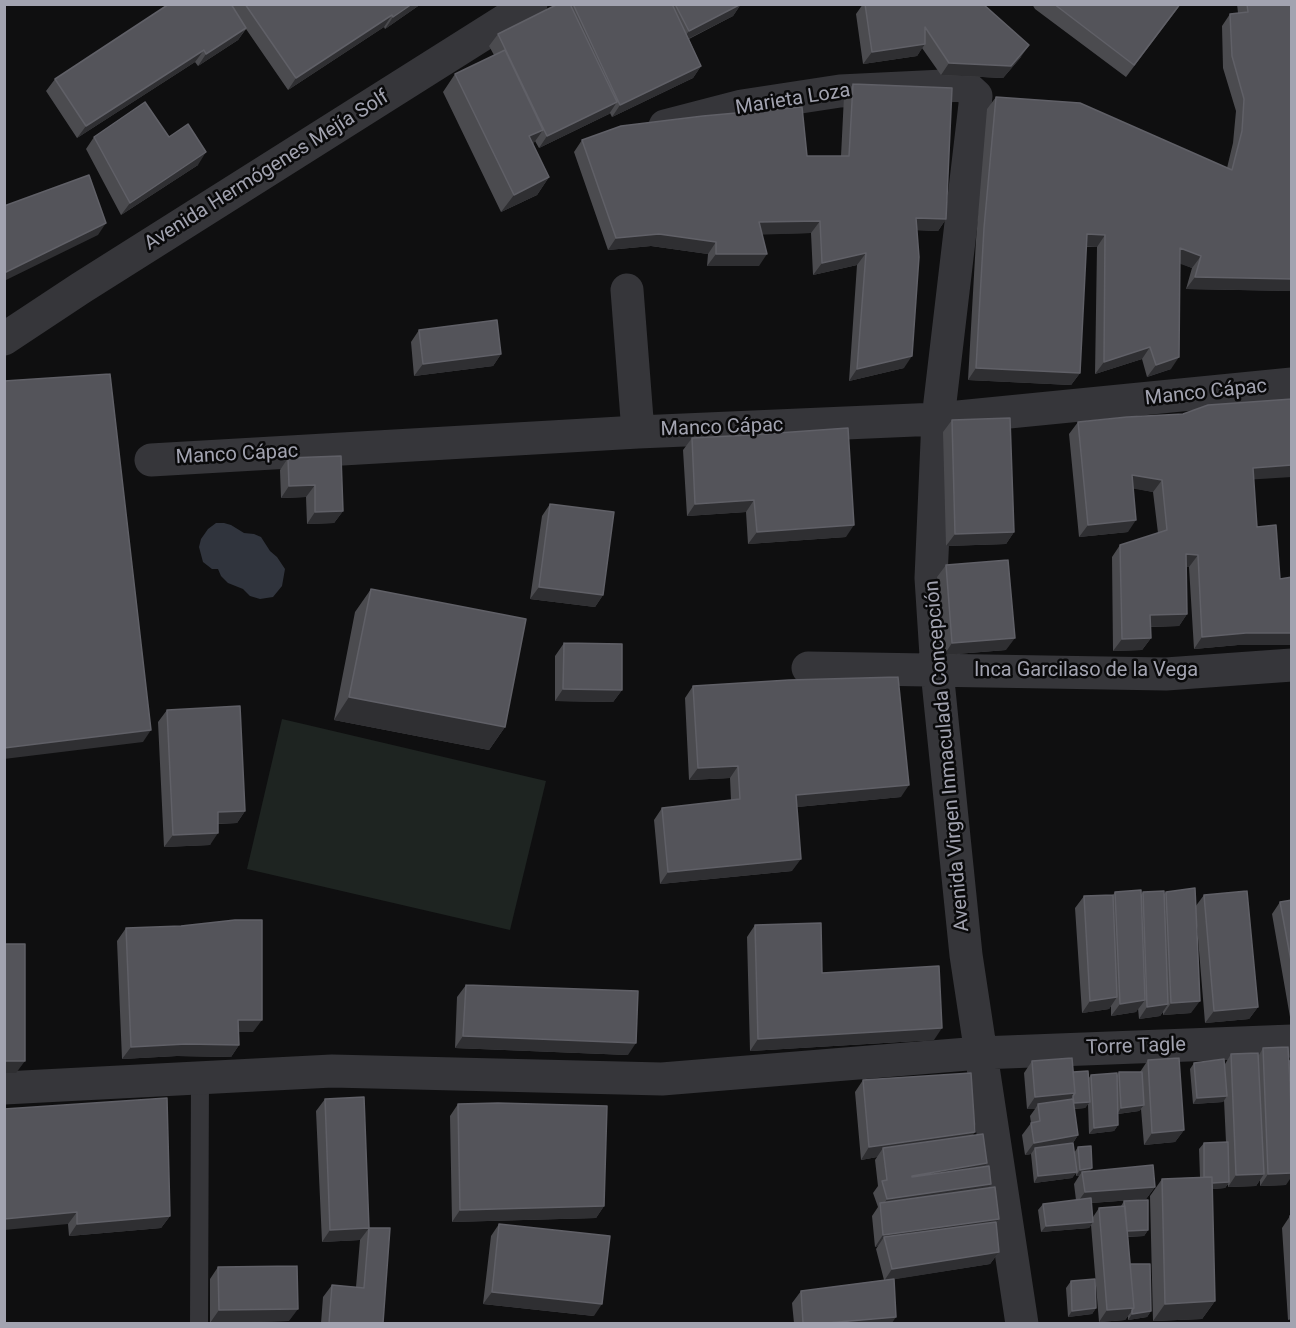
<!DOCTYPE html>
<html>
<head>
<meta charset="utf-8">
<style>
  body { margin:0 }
  #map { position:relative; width:1296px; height:1328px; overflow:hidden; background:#0f0f10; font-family:Roboto,sans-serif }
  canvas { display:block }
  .frame { position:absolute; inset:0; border:6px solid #a2a3b0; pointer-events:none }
</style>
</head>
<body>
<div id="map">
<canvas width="1296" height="1328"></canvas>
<div class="frame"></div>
</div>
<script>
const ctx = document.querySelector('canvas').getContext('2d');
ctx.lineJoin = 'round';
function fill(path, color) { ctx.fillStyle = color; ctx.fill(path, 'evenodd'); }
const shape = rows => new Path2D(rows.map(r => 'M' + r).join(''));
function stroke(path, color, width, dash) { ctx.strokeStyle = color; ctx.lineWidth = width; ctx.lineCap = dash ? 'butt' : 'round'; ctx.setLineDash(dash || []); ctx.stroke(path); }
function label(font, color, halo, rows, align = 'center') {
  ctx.font = font + ' Roboto,sans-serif'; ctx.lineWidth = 5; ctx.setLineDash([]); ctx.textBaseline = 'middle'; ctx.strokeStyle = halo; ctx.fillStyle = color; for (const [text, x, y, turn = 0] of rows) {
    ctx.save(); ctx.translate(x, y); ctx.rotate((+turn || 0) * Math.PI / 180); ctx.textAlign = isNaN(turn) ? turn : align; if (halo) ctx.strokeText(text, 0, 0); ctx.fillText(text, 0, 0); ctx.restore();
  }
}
fill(shape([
  [282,719,546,781,510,930,247,869]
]), '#1e2421');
fill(shape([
  [216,523,224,523,231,525,244,533,254,534,261,537,270,551,277,557,285,569,282,586,273,597,260,599,250,596,243,589,228,583,221,576,218,569,212,569,203,562,199,547,201,539,208,529]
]), '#30343d');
stroke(shape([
  [199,1324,200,1078]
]), '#36363a', 18);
stroke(shape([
  [665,126,742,106,840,91,964,85,976,96,938,419,931,578,937,671,966,955,1022,1324],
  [627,290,638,432],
  [4,339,81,288,531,4],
  [151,460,638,432,938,419,1292,384],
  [808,668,1166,674,1292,665],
  [4,1088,332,1071,662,1079,980,1053,1292,1041]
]), '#36363a', 33);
fill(shape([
  [169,4,421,4,385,29,384,27,288,90,246,29,238,40,198,66,195,62,77,138,46,91,55,79],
  [558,4,741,4,733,16,689,39,701,66,693,78,612,117,610,113,609,114,539,148,535,141,533,144,549,177,537,195,501,212,443,92,455,74,494,55,489,46,498,34],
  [863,4,983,4,1021,57,1003,78,941,75,922,48,917,56,863,64,856,14],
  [1032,4,1181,4,1126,77,1035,9],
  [1237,4,1292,4,1292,291,1186,289,1192,268,1180,263,1171,369,1147,377,1142,359,1095,374,1097,247,1086,247,1080,373,1071,385,968,380,976,240,987,109,996,97,1227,168,1233,143,1236,111,1223,68,1222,26,1230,14,1238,13],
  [853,84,946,219,938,231,917,230,904,368,849,381,857,265,813,275,811,233,762,234,759,266,707,266,708,254,651,246,608,250,574,152,582,140,807,156,841,156,844,96],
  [94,137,198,165,121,215,86,149],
  [419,330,501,354,493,366,414,376,411,342],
  [952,420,1014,532,1006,544,946,546,943,432],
  [1078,422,1254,479,1238,645,1194,649,1189,567,1186,567,1187,614,1179,626,1150,627,1151,638,1142,650,1113,651,1112,557,1120,545,1158,533,1153,492,1133,488,1128,532,1079,537,1069,434],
  [692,438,846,537,748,544,746,512,687,516,683,450],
  [288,458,343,511,334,523,307,524,306,497,281,498,280,470],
  [550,504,603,595,595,607,530,599,542,516],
  [946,565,1006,650,944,655,937,577],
  [371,589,505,727,489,750,334,720,355,612],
  [564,643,622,690,613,702,555,701,555,656],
  [693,686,901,797,797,807,792,871,660,884,654,820,662,808,731,800,730,778,689,780,685,698],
  [167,710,245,811,237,823,218,824,210,845,164,847,158,722],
  [1115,892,1141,895,1143,892,1164,894,1166,892,1195,907,1204,895,1258,1007,1249,1019,1205,1023,1196,914,1191,1013,1163,1015,1163,1012,1160,1016,1139,1019,1138,1008,1136,1012,1111,1016,1111,1006,1109,1009,1082,1013,1075,908,1084,896,1113,895],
  [1292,900,1292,1017,1290,1017,1272,914,1280,902],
  [755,925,822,973,934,1040,750,1051,747,937],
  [126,928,253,1032,239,1032,239,1045,231,1057,177,1056,122,1059,117,941],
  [466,985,628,1055,455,1048,457,997],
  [1263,1048,1286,1185,1260,1186,1260,1180,1256,1186,1228,1187,1228,1184,1225,1188,1212,1189,1215,1301,1202,1319,1153,1321,1150,1196,1162,1179,1200,1177,1199,1149,1204,1143,1226,1142,1224,1100,1223,1102,1193,1104,1190,1069,1194,1063,1225,1064,1231,1054,1259,1055],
  [1148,1060,1184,1130,1175,1142,1144,1145,1141,1109,1139,1111,1118,1114,1118,1125,1114,1131,1089,1134,1088,1104,1085,1108,1074,1109,1078,1135,1073,1143,1074,1153,1078,1147,1090,1171,1155,1187,1146,1199,1091,1203,1093,1217,1099,1208,1121,1206,1124,1201,1148,1230,1144,1236,1128,1237,1130,1264,1151,1311,1147,1317,1128,1320,1128,1316,1125,1320,1099,1322,1091,1225,1089,1228,1041,1232,1038,1210,1043,1204,1076,1200,1074,1184,1079,1176,1076,1176,1076,1173,1072,1178,1034,1183,1031,1154,1025,1155,1022,1135,1031,1123,1030,1116,1035,1109,1027,1109,1024,1073,1032,1061,1073,1072,1088,1079,1091,1075,1117,1075,1119,1072,1140,1072],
  [863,1080,973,1136,991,1184,988,1188,999,1219,996,1224,999,1252,990,1264,894,1279,892,1323,794,1323,792,1303,801,1291,884,1280,876,1249,878,1246,875,1247,872,1216,878,1207,873,1193,878,1186,875,1160,877,1157,861,1160,855,1092],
  [325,1099,369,1228,360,1240,322,1242,316,1111],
  [458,1104,604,1206,596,1218,452,1222,450,1116],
  [4,1109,170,1216,161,1228,69,1236,68,1224],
  [1292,1215,1292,1319,1288,1320,1282,1228,1290,1216],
  [499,1224,594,1316,483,1304,491,1236],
  [369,1228,383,1323,321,1323,323,1297,332,1285,356,1287,360,1240],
  [218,1267,289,1321,210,1323,210,1279],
  [1071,1281,1096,1308,1092,1314,1068,1317,1066,1288]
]), '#4b4b4f');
fill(shape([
  [412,4,421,4,385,29,393,17],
  [741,4,733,16,680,43,689,31],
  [392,15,384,27,288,90,296,78],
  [246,28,238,40,198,66,206,54],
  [925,44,917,56,863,64,872,52],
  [1029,45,1021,57,1003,78,941,75,949,63],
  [204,50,195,62,77,138,86,126],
  [701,66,693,78,612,117,620,105],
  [617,102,609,114,539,148,547,136],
  [543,130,531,147,529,136],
  [206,152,198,165,121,215,130,203],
  [549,177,537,195,501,212,514,195],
  [916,218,946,219,938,231,908,230],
  [820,221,811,233,751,235,759,222],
  [106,223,98,235,4,281,4,273],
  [659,234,716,242,708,254,651,246,608,250,616,238],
  [1087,234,1105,235,1097,247,1078,246],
  [1180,248,1201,256,1192,268,1172,261],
  [866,253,857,265,813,275,822,263],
  [716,254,767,254,759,266,707,266],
  [1195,277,1292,279,1292,291,1186,289],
  [1150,347,1142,359,1095,374,1104,362],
  [501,354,493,366,414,376,423,364],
  [912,356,904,368,849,381,857,369],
  [1179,357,1171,369,1147,377,1156,365],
  [976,368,1080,373,1071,385,968,380],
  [1292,465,1292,477,1244,480,1253,468],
  [1132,475,1162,480,1153,492,1124,487],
  [315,485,306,497,281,498,289,486],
  [754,500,746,512,687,516,695,504],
  [343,511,334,523,307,524,315,512],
  [1136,520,1128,532,1079,537,1088,525],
  [854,525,846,537,748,544,757,532],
  [1014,532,1006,544,946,546,955,534],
  [1186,554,1198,555,1189,567,1177,566],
  [539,587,603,595,595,607,530,599],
  [1187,614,1179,626,1142,627,1150,615],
  [1246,633,1292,633,1292,645,1238,645,1194,649,1202,637],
  [1015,638,1006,650,944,655,952,643],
  [1151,638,1142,650,1113,651,1122,639],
  [563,689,622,690,613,702,555,701],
  [349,697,505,727,489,750,334,720],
  [151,730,143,742,4,759,4,748],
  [738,766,730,778,689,780,698,768],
  [909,785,901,797,787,808,796,795],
  [245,811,237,823,209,824,218,812],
  [218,833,210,845,164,847,173,835],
  [801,859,792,871,660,884,668,872],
  [1117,997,1109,1009,1082,1013,1090,1001],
  [1145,1000,1136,1012,1111,1016,1120,1004],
  [1200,1001,1191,1013,1163,1015,1171,1003],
  [1168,1004,1160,1016,1139,1019,1147,1007],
  [1258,1007,1249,1019,1205,1023,1214,1011],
  [238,1020,262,1020,253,1032,230,1032],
  [942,1028,934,1040,750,1051,758,1039],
  [463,1036,636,1043,628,1055,455,1048],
  [186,1044,239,1045,231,1057,177,1056,122,1059,131,1047],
  [4,1061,25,1061,16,1073,4,1073],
  [1075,1093,1067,1105,1038,1104,1035,1109,1027,1109,1035,1097],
  [1227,1096,1223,1102,1193,1104,1197,1098],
  [1090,1102,1085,1108,1069,1109,1074,1103],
  [1144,1105,1139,1111,1117,1114,1121,1108],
  [1118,1125,1114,1131,1089,1134,1094,1128],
  [1184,1130,1175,1142,1144,1145,1152,1133],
  [975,1132,967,1144,883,1148,877,1157,861,1160,869,1147],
  [1078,1135,1070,1147,1035,1148,1031,1154,1025,1155,1034,1143],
  [987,1163,979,1175,903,1188,912,1176],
  [1092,1168,1088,1174,1082,1172,1079,1176,1076,1176,1080,1170],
  [1077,1172,1072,1178,1034,1183,1038,1176],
  [1292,1173,1292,1176,1286,1185,1260,1186,1268,1174],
  [1264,1174,1256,1186,1228,1187,1236,1175],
  [1229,1182,1225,1188,1200,1190,1204,1184],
  [991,1184,982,1196,881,1208,887,1199],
  [1155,1187,1146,1199,1076,1204,1085,1192],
  [604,1206,596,1218,452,1222,460,1210],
  [77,1212,68,1224,4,1230,4,1219],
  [170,1216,161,1228,69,1236,77,1224],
  [999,1219,991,1231,884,1237,878,1246,875,1247,883,1235],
  [1093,1222,1089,1228,1041,1232,1046,1226],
  [369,1228,360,1240,322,1242,330,1230],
  [1148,1230,1144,1236,1122,1237,1126,1231],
  [999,1252,990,1264,884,1281,892,1269],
  [492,1292,602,1304,594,1316,483,1304],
  [1215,1301,1202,1319,1153,1321,1165,1304],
  [1096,1308,1092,1314,1068,1317,1072,1311],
  [1134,1308,1125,1320,1099,1322,1107,1310],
  [298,1309,289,1321,210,1323,219,1310],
  [1151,1311,1147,1317,1128,1320,1132,1314],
  [896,1317,892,1323,827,1323]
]), '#2f2f32');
const building = shape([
  [169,4,231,4,246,28,206,54,204,50,86,126,55,79,169,4],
  [245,4,412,4,393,17,392,15,296,78,245,4],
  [558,4,570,4,617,102,547,136,498,34,558,4],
  [573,4,672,4,701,66,620,105,573,4],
  [675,4,741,4,689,31,675,4],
  [865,4,983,4,1029,45,1011,66,949,63,925,27,925,44,872,52,865,4],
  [1054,4,1180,4,1134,65,1054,4],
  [1247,4,1292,4,1292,279,1195,277,1201,256,1180,248,1179,357,1156,365,1150,347,1104,362,1105,235,1087,234,1080,373,976,368,984,228,996,97,1080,103,1232,170,1242,131,1244,99,1232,56,1230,14,1248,12,1247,4],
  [505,50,543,130,529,136,549,177,514,195,455,74,505,50],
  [853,84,952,88,946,219,916,218,919,257,912,356,857,369,866,253,822,263,820,221,759,222,767,254,716,254,716,242,659,234,616,238,582,140,621,126,703,116,802,107,807,156,849,156,853,84],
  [145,102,169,137,188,124,206,152,130,203,94,137,145,102],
  [89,175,106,223,4,273,4,206,89,175],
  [497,320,501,354,423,364,419,330,497,320],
  [110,374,151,730,4,748,4,381,110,374],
  [1292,399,1292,465,1253,468,1257,527,1276,525,1280,579,1292,577,1292,633,1246,633,1202,637,1198,555,1186,554,1187,614,1150,615,1151,638,1122,639,1120,545,1167,530,1162,480,1132,475,1136,520,1088,525,1078,422,1127,417,1183,414,1208,405,1292,399],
  [1010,418,1014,532,955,534,952,420,1010,418],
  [848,428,854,525,757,532,754,500,695,504,692,438,750,435,848,428],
  [341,456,343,511,315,512,315,485,289,486,288,458,341,456],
  [550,504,614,512,603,595,539,587,550,504],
  [1008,560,1015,638,952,643,946,565,1008,560],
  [371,589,526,619,505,727,349,697,371,589],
  [564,643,622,644,622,690,563,689,564,643],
  [898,677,909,785,796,795,801,859,668,872,662,808,740,799,738,766,698,768,693,686,789,680,898,677],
  [240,706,245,811,218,812,218,833,173,835,167,710,240,706],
  [1195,888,1200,1001,1171,1003,1166,892,1195,888],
  [1141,890,1145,1000,1120,1004,1115,892,1141,890],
  [1164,891,1168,1004,1147,1007,1143,892,1164,891],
  [1247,891,1258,1007,1214,1011,1204,895,1247,891],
  [1113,895,1117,997,1090,1001,1084,896,1113,895],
  [1292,900,1292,966,1280,902,1292,900],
  [235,920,262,920,262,1020,238,1020,239,1045,186,1044,131,1047,126,928,181,926,235,920],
  [821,923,822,973,939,966,942,1028,758,1039,755,925,821,923],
  [4,944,25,944,25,1061,4,1061,4,944],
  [466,985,638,991,636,1043,463,1036,466,985],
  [1288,1047,1292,1118,1292,1173,1268,1174,1263,1048,1288,1047],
  [1258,1053,1264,1174,1236,1175,1231,1054,1258,1053],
  [1072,1058,1075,1093,1035,1097,1032,1061,1072,1058],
  [1179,1058,1184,1130,1152,1133,1148,1060,1179,1058],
  [1224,1059,1227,1096,1197,1098,1194,1063,1224,1059],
  [1289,1061,1292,1061,1292,1111,1291,1111,1289,1061],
  [1088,1071,1090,1102,1074,1103,1073,1096,1075,1093,1073,1072,1088,1071],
  [1119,1072,1142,1072,1144,1105,1121,1108,1119,1072],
  [971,1073,975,1132,869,1147,863,1080,971,1073],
  [1117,1073,1118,1125,1094,1128,1091,1075,1117,1073],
  [364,1097,369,1228,330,1230,325,1099,364,1097],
  [167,1098,170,1216,77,1224,77,1212,4,1219,4,1109,167,1098],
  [1073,1099,1078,1135,1034,1143,1031,1123,1040,1121,1038,1104,1073,1099],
  [498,1103,607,1106,604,1206,460,1210,458,1104,498,1103],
  [983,1134,987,1163,912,1176,912,1177,989,1166,991,1184,887,1199,882,1181,887,1180,883,1148,983,1134],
  [1228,1142,1229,1182,1212,1183,1212,1177,1204,1177,1204,1143,1228,1142],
  [1073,1143,1077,1172,1038,1176,1035,1148,1073,1143],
  [1091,1146,1092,1168,1080,1170,1078,1147,1091,1146],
  [1153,1165,1155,1187,1085,1192,1082,1172,1153,1165],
  [1212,1177,1215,1301,1165,1304,1162,1179,1212,1177],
  [995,1187,999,1219,883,1235,880,1203,995,1187],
  [1091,1198,1093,1222,1046,1226,1043,1204,1091,1198],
  [1148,1200,1148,1230,1127,1231,1124,1201,1148,1200],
  [1125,1206,1134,1308,1107,1310,1099,1208,1125,1206],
  [1292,1215,1292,1236,1290,1216,1292,1215],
  [996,1222,999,1252,892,1269,884,1237,996,1222],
  [499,1224,610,1236,602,1304,492,1292,499,1224],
  [369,1228,390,1228,383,1323,329,1323,332,1285,364,1288,369,1228],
  [1130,1264,1150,1264,1151,1311,1132,1314,1132,1310,1134,1308,1130,1264],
  [297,1266,298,1309,219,1310,218,1267,297,1266],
  [894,1279,896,1317,827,1323,803,1323,801,1291,894,1279],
  [1095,1279,1096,1308,1072,1311,1071,1281,1095,1279]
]);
fill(building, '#54545a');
stroke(building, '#606067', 1.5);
label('20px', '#a2a3b0', '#0a0a0b', [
  ["Marieta Loza",793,100,-9],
  ["Avenida Hermógenes Mejía Solf",267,171,-32],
  ["Manco Cápac",1206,393,-6],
  ["Manco Cápac",722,428,-2],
  ["Manco Cápac",237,455,-3],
  ["Inca Garcilaso de la Vega",1086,671],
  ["Avenida Virgen Inmaculada Concepción",948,756,-95],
  ["Torre Tagle",1136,1047,-2]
]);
</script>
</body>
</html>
